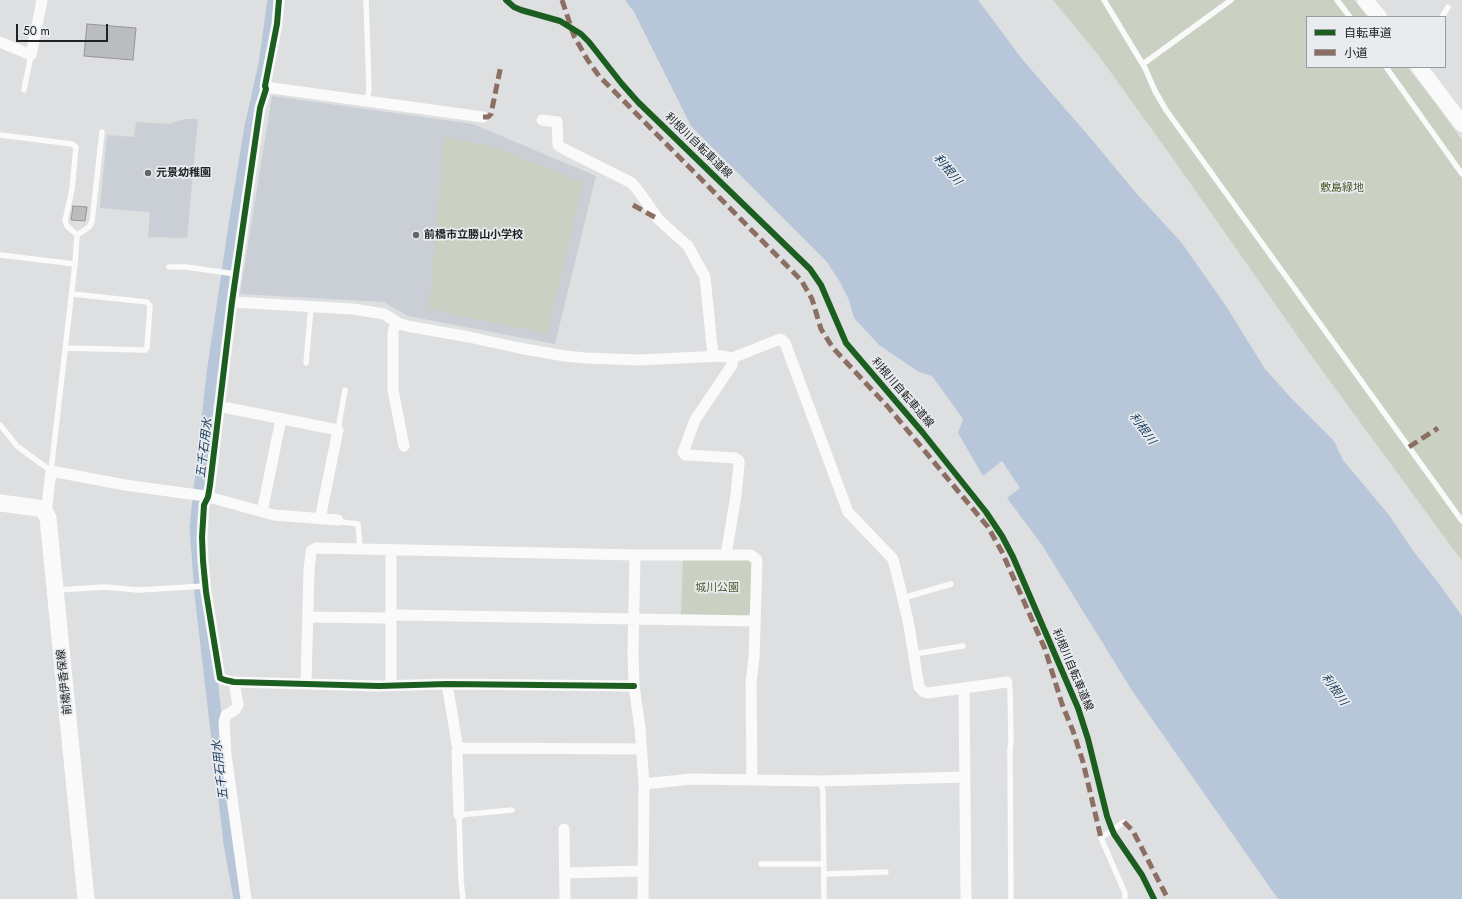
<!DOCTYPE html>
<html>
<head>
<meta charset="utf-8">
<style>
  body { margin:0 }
  #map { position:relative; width:1462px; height:899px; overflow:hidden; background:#dddfe1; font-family:Jost,"Noto Sans JP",sans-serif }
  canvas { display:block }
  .legend { position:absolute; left:1306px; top:16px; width:140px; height:52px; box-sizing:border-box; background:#e9ecef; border:1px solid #999b9d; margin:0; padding:5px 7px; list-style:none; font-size:12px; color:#212223 }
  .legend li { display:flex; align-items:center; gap:8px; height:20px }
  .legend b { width:20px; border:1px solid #999b9d }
  .scale { position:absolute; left:16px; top:24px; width:92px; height:18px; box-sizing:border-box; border:2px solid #212223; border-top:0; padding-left:5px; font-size:12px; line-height:14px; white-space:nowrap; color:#212223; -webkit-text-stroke:3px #e9ecef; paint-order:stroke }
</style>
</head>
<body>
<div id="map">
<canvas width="1462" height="899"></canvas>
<ul class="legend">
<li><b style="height:5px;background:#1b5e20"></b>自転車道</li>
<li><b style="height:5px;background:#8d6e63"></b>小道</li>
</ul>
<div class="scale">50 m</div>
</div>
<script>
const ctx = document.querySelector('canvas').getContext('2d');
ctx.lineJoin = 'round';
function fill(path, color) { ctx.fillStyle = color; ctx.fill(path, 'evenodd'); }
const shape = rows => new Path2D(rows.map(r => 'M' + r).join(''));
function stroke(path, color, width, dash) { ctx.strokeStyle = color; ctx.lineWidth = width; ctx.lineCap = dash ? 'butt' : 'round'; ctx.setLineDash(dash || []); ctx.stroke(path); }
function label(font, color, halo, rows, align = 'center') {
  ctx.font = font + ' Jost,"Noto Sans JP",sans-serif'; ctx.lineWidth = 3.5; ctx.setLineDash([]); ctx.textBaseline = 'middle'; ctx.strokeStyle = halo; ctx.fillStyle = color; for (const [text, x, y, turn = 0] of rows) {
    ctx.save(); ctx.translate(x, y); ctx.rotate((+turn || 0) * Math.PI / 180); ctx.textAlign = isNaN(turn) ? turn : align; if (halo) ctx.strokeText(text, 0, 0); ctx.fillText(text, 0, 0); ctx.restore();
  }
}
fill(shape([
  [272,96,473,124,596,176,555,344,408,316,384,302,240,294],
  [185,119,198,119,187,238,148,237,150,212,100,208,107,135,134,137,136,122,169,124]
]), '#cacfd5');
fill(shape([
  [1053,0,1354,0,1368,17,1307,17,1307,67,1407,67,1430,96,1462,140,1462,561,1313,358,1171,156,1099,56],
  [444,136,490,146,583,182,547,334,429,309],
  [683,559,747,559,752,564,751,612,745,617,681,616]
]), '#cad1c2');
fill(shape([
  [625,0,978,0,1022,59,1093,141,1136,193,1181,242,1226,306,1265,369,1291,398,1334,441,1343,460,1389,515,1414,552,1437,581,1462,616,1462,899,1278,899,1133,692,1042,545,1007,498,1020,488,1002,461,983,476,958,433,963,419,932,376,919,372,879,345,854,318,849,300,840,282,827,262,691,126,634,12]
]), '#b7c7d9');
stroke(shape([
  [240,899,230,843,201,594,196,527,213,374,237,212,251,127,265,64,274,0]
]), '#b7c7d9', 13);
const building = shape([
  [87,24,136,28,133,60,84,56,87,24],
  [73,206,87,207,85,221,71,220,73,206]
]);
fill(building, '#bbbcbe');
stroke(building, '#949597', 1);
stroke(shape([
  [366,0,369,89,367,101],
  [1104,0,1145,68,1155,91,1166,110,1462,521],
  [1337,0,1350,17],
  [1442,17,1448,7],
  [1143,64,1231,0],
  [1386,67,1462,174],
  [24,90,31,55],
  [0,135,72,144,76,147,72,189,65,221,67,226,77,235],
  [77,235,89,227,92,222,102,132],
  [0,255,75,264],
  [169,267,186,267,236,274],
  [65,348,145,350,147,348,150,306,147,302,72,294],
  [306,363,311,307],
  [0,425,17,446,51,471,75,264,77,235],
  [338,430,345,390],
  [338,520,342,522,358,524,360,548],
  [57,590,105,587,138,590,206,586],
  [903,598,951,584],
  [914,654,963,646],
  [1007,682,1010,688,1011,741,1010,750,1011,899],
  [821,781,823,792,824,899],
  [1124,822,1101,838,1125,893,1125,899],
  [761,864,824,864],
  [824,874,886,872],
  [463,899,461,881,459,815,512,810]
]), '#fafafa', 5.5);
stroke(shape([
  [279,0,277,24,265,86,266,89,260,108,232,302,210,485,208,497,204,505,202,537,203,561,206,592,220,678,225,680,234,682,379,686,447,684,634,686],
  [0,42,31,55,42,0],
  [266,89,272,88,483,117],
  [542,120,557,122,558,145,564,149,632,183,640,193,658,219,688,246,705,277,713,356],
  [232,302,353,309,384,314,398,323,407,326,469,337,519,348,565,356,586,358,639,360,721,356,732,358,780,339,782,340,785,343,848,512,893,559,908,620,919,687,924,692,928,693,1007,682],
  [398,323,394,328,393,332,393,390,404,446],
  [219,407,228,408,338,430,322,509,321,519],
  [44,510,47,505,51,471,125,485,205,496,274,515,338,520],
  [262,512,281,419],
  [391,549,391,685],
  [635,555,633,652,634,686,640,728,644,784,643,899],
  [726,555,736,495,739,465,739,461,735,458,689,455,685,455,683,452,695,420,732,365,732,358],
  [308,617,384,618,397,615,755,621],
  [234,682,238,705,235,710,226,715,224,722,226,755,246,899],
  [306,683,309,571,311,551,316,548,635,555,751,555,757,560,754,658,751,683,752,780],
  [447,684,453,719,457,745,459,748,641,749],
  [964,688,966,899],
  [459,748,457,752,459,815],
  [644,784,691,779,821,781,965,777],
  [564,829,565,899],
  [565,873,643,871]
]), '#fafafa', 11);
stroke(shape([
  [1365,0,1379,17],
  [1419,67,1462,124]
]), '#fafafa', 16);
stroke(shape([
  [0,503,38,508,44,510,48,518,86,899]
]), '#fafafa', 17);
stroke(shape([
  [562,0,574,36,587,59,599,76,801,280,812,299,821,329,833,348,888,407,988,527,1002,552,1045,649,1062,704,1073,731,1083,762,1101,838],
  [483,117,488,117,491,114,501,65],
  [633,205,658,219],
  [1409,447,1438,428],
  [1124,822,1133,831,1168,899]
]), '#8d6e63', 5, [10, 5]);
stroke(shape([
  [279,0,277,24,265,86,266,89,260,108,232,302,210,485,208,497,204,505,202,537,203,561,206,592,220,678,225,680,234,682,379,686,447,684,634,686],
  [506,0,514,7,521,10,560,21,581,34,589,42,622,84,638,102,810,269,821,285,846,343,923,433,986,512,1002,536,1013,557,1078,708,1088,739,1107,816,1111,827,1114,834,1142,875,1154,899]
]), '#1b5e20', 6);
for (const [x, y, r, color] of [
  [148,173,4,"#636466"],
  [416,235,4,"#636466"]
]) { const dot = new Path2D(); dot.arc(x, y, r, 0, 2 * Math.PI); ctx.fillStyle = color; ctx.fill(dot); stroke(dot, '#e9ecef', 1.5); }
label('11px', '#212223', '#e9ecef', [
  ["利根川自転車道線",698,146,44],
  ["利根川自転車道線",902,393,49],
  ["利根川自転車道線",1072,670,67],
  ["前橋伊香保線",65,682,-96]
]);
label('bold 11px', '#212223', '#e9ecef', [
  ["元景幼稚園",156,173],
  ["前橋市立勝山小学校",424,235]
], 'left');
label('11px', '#4f5e2f', '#e9ecef', [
  ["敷島緑地",1342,188],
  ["城川公園",717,588]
]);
label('italic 12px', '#17395b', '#e9ecef', [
  ["利根川",947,170,50],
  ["利根川",1142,429,54],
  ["五千石用水",205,448,-83],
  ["利根川",1334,690,55],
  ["五千石用水",221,770,-97]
]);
</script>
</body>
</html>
